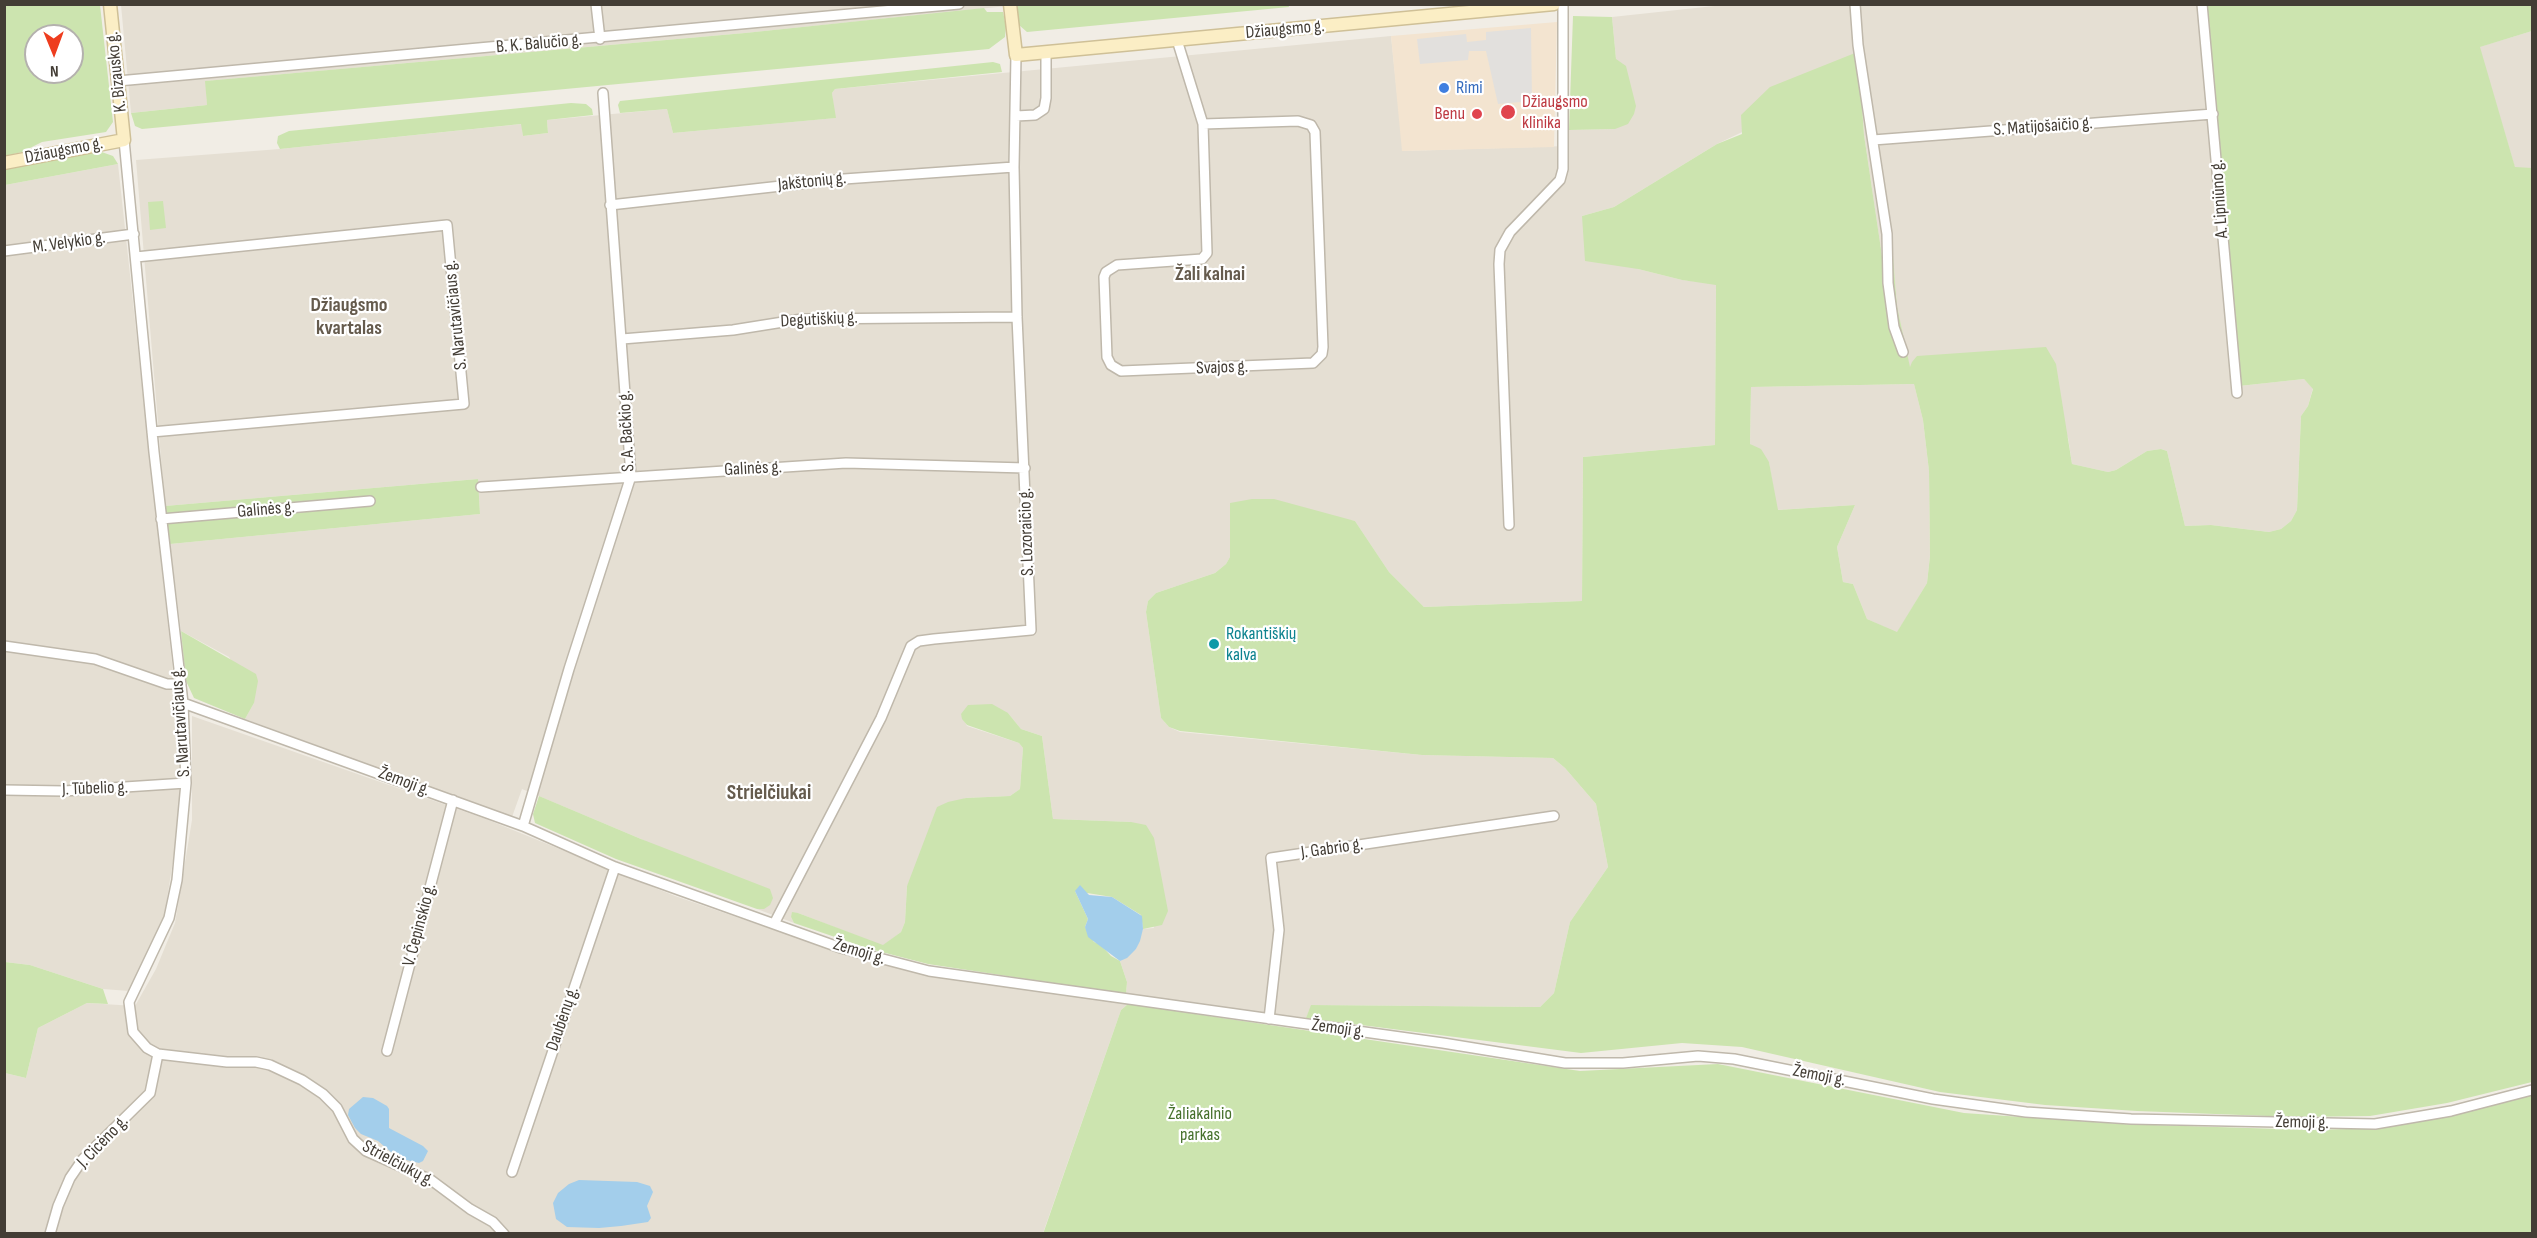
<!DOCTYPE html>
<html>
<head>
<meta charset="utf-8">
<style>
  body { margin:0 }
  #map { position:relative; width:2537px; height:1238px; overflow:hidden; background:#f1ede5; font-family:"Sofia Sans Condensed",sans-serif }
  canvas { display:block }
  .frame { position:absolute; inset:0; border:6px solid #433d35; pointer-events:none }
  .north { position:absolute; left:24px; top:24px; width:60px; height:60px; box-sizing:border-box; background:#fff; border:2px solid #b4b1ae; border-radius:50%; rotate:179deg; font-size:16px; font-weight:700; line-height:24px; text-align:center; color:#433d35 }
  .north::after { content:''; display:block; margin:auto; width:21px; height:27px; background:#ee3d1f; clip-path:polygon(50% 0,100% 100%,50% 72%,0 100%) }
</style>
</head>
<body>
<div id="map">
<canvas width="2537" height="1238"></canvas>
<div class="frame"></div>
<div class="north">N</div>
</div>
<script>
const ctx = document.querySelector('canvas').getContext('2d');
ctx.lineJoin = 'round';
function fill(path, color) { ctx.fillStyle = color; ctx.fill(path, 'evenodd'); }
const shape = rows => new Path2D(rows.map(r => 'M' + r).join(''));
function stroke(path, color, width, dash) { ctx.strokeStyle = color; ctx.lineWidth = width; ctx.lineCap = dash ? 'butt' : 'round'; ctx.setLineDash(dash || []); ctx.stroke(path); }
function label(font, color, halo, rows, align = 'center') {
  ctx.font = font + ' "Sofia Sans Condensed",sans-serif'; ctx.lineWidth = 4.5; ctx.setLineDash([]); ctx.textBaseline = 'middle'; ctx.strokeStyle = halo; ctx.fillStyle = color; for (const [text, x, y, turn = 0] of rows) {
    ctx.save(); ctx.translate(x, y); ctx.rotate((+turn || 0) * Math.PI / 180); ctx.textAlign = isNaN(turn) ? turn : align; if (halo) ctx.strokeText(text, 0, 0); ctx.fillText(text, 0, 0); ctx.restore();
  }
}
fill(shape([
  [1733,4,2207,5,2239,386,2304,379,2313,388,2308,406,2301,416,2297,510,2291,521,2281,529,2269,532,2211,525,2185,526,2167,451,2161,449,2147,451,2116,470,2108,472,2072,464,2068,437,1910,370,1897,306,1893,257,1882,257,1864,135,1860,76,1717,144,1614,207,1582,216,1638,269,1682,280,1716,284,1715,445,1583,457,1582,601,1424,607,1389,572,1355,521,1230,503,1230,557,1226,564,1215,573,1156,593,1148,601,1146,612,1161,718,1169,727,1180,732,1422,755,1553,758,1565,768,1596,804,1608,867,1570,922,1554,993,1540,1007,1312,1005,1306,1018,1126,994,1127,982,1120,961,1136,949,1143,929,1154,928,1131,822,1053,819,1042,736,1021,729,1008,713,961,714,967,726,1019,743,1023,748,1020,789,1010,796,965,798,907,886,905,922,901,932,883,946,798,913,791,917,794,923,757,909,764,909,641,839,522,789,512,817,245,719,254,703,229,657,181,631,170,544,480,514,478,479,165,506,136,160,280,149,522,124,523,136,548,133,547,120,667,109,673,133,835,118,832,93,835,89,1391,36,1403,151,1567,146,1569,130,1615,129,1616,59,1612,17],
  [121,5,1017,5,745,33,206,81,207,105,131,113],
  [2532,31,2532,168,2515,168,2479,47],
  [118,164,182,755,178,829,164,918,129,991,103,989,30,965,5,962,5,185],
  [1914,384,1923,420,1929,471,1930,556,1927,583,1897,633,1867,619,1853,584,1843,582,1837,547,1855,505,1777,510,1769,462,1750,444,1751,387],
  [192,716,486,819,675,896,850,956,937,977,1128,1004,1121,1010,1043,1233,5,1234,5,1073,26,1078,38,1028,87,1003,135,1006,156,969,175,923,192,820]
]), '#e5dfd3');
fill(shape([
  [1557,22,1554,147,1402,151,1391,36]
]), '#f3e4d0');
fill(shape([
  [1288,4,1289,7,1027,32,1019,25,1017,5],
  [4,5,100,5,113,122,106,132,42,142,22,152,5,156],
  [36,36,72,36,72,72,36,72],
  [2207,5,2532,5,2532,31,2480,47,2515,167,2532,168,2532,1082,2447,1103,2370,1116,2294,1117,2137,1111,2045,1105,1940,1092,1742,1047,1682,1043,1581,1053,1306,1018,1311,1005,1540,1007,1554,993,1570,922,1608,867,1596,804,1565,768,1553,758,1422,755,1180,731,1169,727,1161,718,1146,612,1148,601,1156,593,1215,573,1226,564,1230,557,1230,503,1252,499,1274,499,1355,521,1389,572,1424,607,1582,601,1583,457,1715,445,1716,285,1682,280,1638,269,1585,261,1582,216,1614,207,1717,144,1742,134,1741,115,1770,87,1855,53,1860,76,1864,135,1882,256,1893,256,1897,306,1910,367,1912,362,1917,356,2046,347,2056,364,2072,464,2108,472,2116,470,2147,451,2161,449,2167,451,2185,526,2211,525,2269,532,2281,529,2291,521,2297,510,2301,416,2308,406,2313,389,2304,379,2239,386],
  [1914,384,1923,420,1929,471,1930,556,1927,583,1897,632,1867,619,1853,584,1843,582,1837,547,1855,505,1778,510,1769,462,1761,449,1750,444,1751,387],
  [984,8,987,12,1003,12,1006,26,1005,37,989,49,142,129,135,126,131,113,207,105,205,81,745,33],
  [1573,16,1612,17,1616,59,1626,66,1636,106,1634,114,1628,124,1615,129,1569,130],
  [993,62,1000,64,1002,72,835,89,832,93,836,118,673,133,667,109,620,113,618,105,620,101],
  [571,103,586,104,592,109,593,115,547,120,548,133,523,136,521,124,280,149,277,143,278,136,289,131],
  [96,150,113,156,118,164,5,185,5,169],
  [163,201,166,228,150,230,148,202],
  [478,479,480,514,170,544,165,506],
  [181,631,256,674,258,681,254,703,245,719,194,698,186,681],
  [992,704,1008,713,1021,729,1042,736,1053,819,1131,822,1146,825,1154,838,1168,911,1162,925,1143,929,1141,915,1112,897,1075,891,1088,919,1085,927,1094,942,1100,944,1111,956,1120,961,1127,982,1126,994,928,964,870,949,794,923,791,917,792,912,798,913,883,945,901,932,905,922,907,886,937,807,948,802,966,798,1010,796,1020,789,1023,748,1019,743,967,725,962,719,961,714,968,705],
  [539,796,641,839,770,889,773,898,770,905,764,909,757,909,616,859,535,823,533,814],
  [5,962,30,965,103,989,108,1004,87,1003,38,1028,26,1078,5,1073],
  [1128,1004,1580,1071,1718,1064,1964,1113,2122,1124,2312,1130,2381,1128,2444,1117,2532,1095,2532,1233,1043,1234,1121,1010]
]), '#cce4af');
fill(shape([
  [1531,28,1532,101,1498,104,1486,51,1469,51,1468,60,1420,64,1417,39,1466,34,1467,42,1486,40,1486,32]
]), '#e2e0dd');
fill(shape([
  [1080,885,1089,895,1112,897,1142,916,1143,929,1140,941,1136,949,1127,958,1120,961,1088,937,1085,927,1088,919,1075,891],
  [363,1097,373,1098,387,1106,389,1109,389,1128,423,1146,428,1151,423,1161,419,1163,398,1158,378,1141,361,1134,355,1128,348,1115,349,1109],
  [579,1180,637,1182,650,1186,653,1192,647,1206,651,1218,648,1222,621,1226,599,1228,567,1227,556,1219,553,1203,558,1193,569,1184]
]), '#a3ceeb');
const street = shape([
  [596,4,600,39],
  [1855,4,1858,45,1887,234,1888,283,1894,327,1903,352],
  [2202,4,2237,393],
  [1177,40,1203,124,1207,253,1202,259,1117,265,1106,272,1104,277,1107,357,1111,365,1121,371,1313,363,1322,354,1323,347,1315,132,1311,125,1298,121,1203,124],
  [118,81,959,4],
  [1016,116,1035,115,1044,109,1046,98,1046,52],
  [124,140,154,452,183,703,186,783,177,880,169,918,129,1002,133,1032,147,1048,158,1054,227,1062,256,1062,270,1065,302,1080,323,1094,337,1108,353,1139,366,1151,431,1180,470,1209,493,1222,504,1234],
  [1873,140,2213,114],
  [610,205,844,179,1014,167],
  [4,251,134,234],
  [136,257,447,225,464,404,152,432],
  [622,339,733,330,802,319,1017,317],
  [481,487,846,463,1025,468],
  [161,519,370,501],
  [1509,525,1499,264,1500,250,1510,232,1560,180,1563,169,1563,4],
  [4,646,95,659,167,684,181,684],
  [183,703,523,826,615,867,841,948,929,971,1443,1043,1565,1063,1623,1063,1698,1056,1734,1059,1933,1099,2026,1112,2131,1119,2375,1124,2451,1111,2532,1090],
  [4,790,64,791,186,783],
  [523,826,569,669,631,476,603,93],
  [775,922,881,718,911,646,919,641,934,639,1031,630,1017,317,1014,167,1016,55],
  [1269,1019,1279,930,1271,858,1554,816],
  [387,1051,453,800],
  [512,1172,615,867],
  [50,1234,58,1206,70,1178,83,1159,150,1093,158,1054]
]);
const secondary = shape([
  [1010,4,1016,55,1554,4],
  [4,163,124,140,110,4]
]);
stroke(street, '#bfb8ab', 12);
stroke(secondary, '#cfc097', 15);
stroke(street, '#fff', 9);
stroke(secondary, '#fbeec5', 12);
for (const [x, y, r, color] of [
  [1444,88,6,"#3f7fe0"],
  [1508,112,8,"#e0444e"],
  [1477,114,6,"#e0444e"],
  [1214,644,6,"#0f9aa8"]
]) { const dot = new Path2D(); dot.arc(x, y, r, 0, 2 * Math.PI); ctx.fillStyle = color; ctx.fill(dot); stroke(dot, '#fff', 2); }
label('18px', '#433d35', '#fff', [
  ["Džiaugsmo g.",1285,30,-5],
  ["B. K. Balučio g.",539,44,-5],
  ["K. Bizausko g.",117,72,-96],
  ["S. Matijošaičio g.",2043,127,-4],
  ["Džiaugsmo g.",64,151,-11],
  ["Jakštonių g.",812,182,-6],
  ["A. Lipniūno g.",2220,199,-94],
  ["M. Velykio g.",69,243,-8],
  ["S. Narutavičiaus g.",456,315,-96],
  ["Degutiškių g.",819,320,-3],
  ["Svajos g.",1222,368,-2],
  ["S. A. Bačkio g.",627,431,-93],
  ["Galinės g.",753,469,-3],
  ["Galinės g.",266,510,-5],
  ["S. Lozoraičio g.",1027,532,-92],
  ["S. Narutavičiaus g.",181,722,-94],
  ["Žemoji g.",404,782,21],
  ["J. Tūbelio g.",95,789,-2],
  ["J. Gabrio g.",1332,849,-8],
  ["V. Čepinskio g.",420,925,-75],
  ["Žemoji g.",859,952,17],
  ["Daubėnų g.",563,1019,-71],
  ["Žemoji g.",1338,1029,8],
  ["Žemoji g.",1819,1076,11],
  ["Žemoji g.",2302,1123,1],
  ["J. Cicėno g.",103,1142,-46],
  ["Strielčiukų g.",398,1164,28]
]);
label('18px', '#366cbe', '#fff', [
  ["Rimi",1456,88]
], 'left');
label('18px', '#be3a42', '#fff', [
  ["Džiaugsmo",1522,102],
  ["klinika",1522,123],
  ["Benu",1465,114,"right"]
], 'left');
label('18px', '#0d838f', '#fff', [
  ["Rokantiškių",1226,634],
  ["kalva",1226,655]
], 'left');
label('18px', '#46712c', '#fff', [
  ["Žaliakalnio",1200,1114],
  ["parkas",1200,1135]
]);
label('bold 20px', '#655b4d', '#fff', [
  ["Žali kalnai",1210,275],
  ["Džiaugsmo",349,306],
  ["kvartalas",349,329]
]);
label('bold 21px', '#655b4d', '#fff', [
  ["Strielčiukai",769,794]
]);
</script>
</body>
</html>
